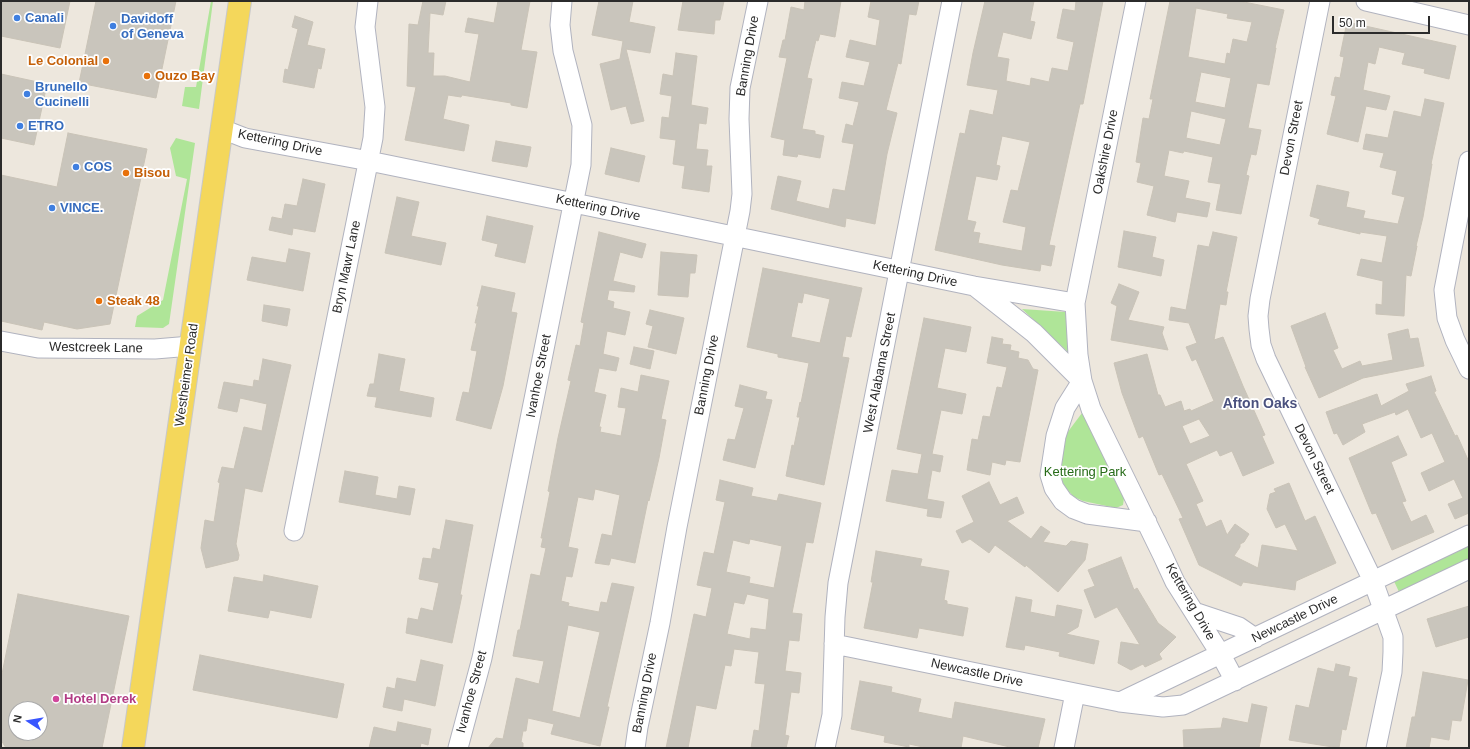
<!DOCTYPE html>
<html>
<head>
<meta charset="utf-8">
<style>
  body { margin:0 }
  #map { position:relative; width:1470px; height:749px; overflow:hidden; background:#ede7dd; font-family:Arial,sans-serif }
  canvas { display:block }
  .frame { position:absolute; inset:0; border:2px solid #2b2b2b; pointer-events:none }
  .north { position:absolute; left:8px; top:701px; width:40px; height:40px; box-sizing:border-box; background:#fff; border:1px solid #aaa; border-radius:50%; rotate:282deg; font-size:11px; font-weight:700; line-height:16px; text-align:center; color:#2b2b2b }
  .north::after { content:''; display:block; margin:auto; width:14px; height:18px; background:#3955ff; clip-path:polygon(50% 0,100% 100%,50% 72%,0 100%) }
  .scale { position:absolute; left:1332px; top:16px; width:98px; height:18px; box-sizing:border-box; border:2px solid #2b2b2b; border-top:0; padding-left:5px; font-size:12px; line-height:14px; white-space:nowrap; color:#2b2b2b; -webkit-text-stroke:3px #fff; paint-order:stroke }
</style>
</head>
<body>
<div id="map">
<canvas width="1470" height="749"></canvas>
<div class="frame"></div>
<div class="north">N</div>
<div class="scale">50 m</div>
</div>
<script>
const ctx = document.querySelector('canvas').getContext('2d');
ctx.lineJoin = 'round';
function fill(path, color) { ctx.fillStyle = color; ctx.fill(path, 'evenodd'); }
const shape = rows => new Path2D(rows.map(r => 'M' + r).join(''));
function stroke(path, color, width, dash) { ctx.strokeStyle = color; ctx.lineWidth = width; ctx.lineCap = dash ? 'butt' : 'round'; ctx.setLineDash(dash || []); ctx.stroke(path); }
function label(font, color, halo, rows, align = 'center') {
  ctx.font = font + ' Arial,sans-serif'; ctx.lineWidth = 3.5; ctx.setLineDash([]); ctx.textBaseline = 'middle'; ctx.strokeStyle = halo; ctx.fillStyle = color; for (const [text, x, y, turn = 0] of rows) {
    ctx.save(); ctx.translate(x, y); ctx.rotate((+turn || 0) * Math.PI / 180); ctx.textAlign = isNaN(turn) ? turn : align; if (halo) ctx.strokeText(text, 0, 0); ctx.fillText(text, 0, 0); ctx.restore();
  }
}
fill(shape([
  [211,1,213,1,199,109,182,106,185,87,196,87],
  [176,138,195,143,169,324,163,328,135,327,137,316,163,300,187,179,176,176,170,148],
  [1022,309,1066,312,1069,353],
  [1082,413,1124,498,1123,505,1116,508,1083,501,1074,497,1064,486,1060,474,1061,459,1067,433],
  [1469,543,1469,561,1400,594,1393,579]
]), '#afe598');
const building = shape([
  [1,1,70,1,60,48,1,36,1,1],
  [96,1,176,1,156,98,79,83,96,1],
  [423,1,446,1,443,15,430,13,428,53,434,53,433,76,445,76,470,82,479,34,465,32,468,18,494,23,498,1,530,1,521,50,537,52,527,108,511,105,511,103,462,95,461,97,448,95,443,119,469,125,464,151,405,140,416,87,407,86,409,24,418,25,423,1],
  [599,1,633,1,629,22,655,27,650,53,626,49,644,121,631,124,626,106,611,110,600,64,620,59,623,41,592,35,599,1],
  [683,1,724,1,720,20,715,20,714,34,678,30,683,1],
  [805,1,841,1,835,37,820,34,818,41,816,40,807,78,812,79,802,129,815,131,815,134,824,136,820,158,798,154,797,157,783,155,785,140,771,137,787,58,779,57,783,40,785,40,791,7,804,10,805,1],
  [871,1,919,1,916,15,909,14,901,64,898,63,886,110,897,113,887,154,875,224,846,218,845,227,771,209,778,176,801,181,796,201,829,209,833,189,845,191,854,144,842,142,846,124,853,126,859,102,839,98,842,82,864,86,870,62,846,57,850,40,876,46,880,20,868,17,871,1],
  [985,1,1034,1,1030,21,1035,22,1031,39,1003,32,997,57,1009,59,1006,81,1030,86,1031,78,1049,82,1052,68,1068,71,1074,42,1057,38,1063,9,1075,11,1076,1,1103,1,1083,104,1080,104,1049,245,1055,246,1051,266,1041,264,1040,271,1002,265,935,250,960,133,965,134,970,110,993,115,998,90,967,85,973,53,985,1],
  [1002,136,1030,142,1018,191,1011,190,1003,222,1026,227,1022,251,978,243,980,233,973,232,976,222,967,220,976,176,997,180,1000,166,996,165,1002,136],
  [1170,1,1239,1,1284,10,1275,48,1276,48,1269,85,1257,83,1248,128,1261,130,1256,155,1251,154,1246,175,1249,176,1241,214,1216,210,1221,184,1208,182,1213,157,1184,151,1183,153,1169,150,1164,176,1189,181,1185,198,1210,203,1207,217,1177,212,1175,222,1147,215,1154,186,1137,182,1141,163,1136,162,1143,118,1149,119,1153,99,1150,99,1170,1],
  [1196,8,1228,14,1227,18,1252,22,1247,42,1233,39,1230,54,1227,53,1225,64,1188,57,1196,8],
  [1201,72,1231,78,1225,108,1195,102,1201,72],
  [1191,111,1226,119,1220,145,1186,138,1191,111],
  [295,16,313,22,307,45,325,49,321,69,318,68,314,88,283,82,285,69,288,70,298,29,292,27,295,16],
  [1347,22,1456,46,1449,79,1424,73,1425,69,1402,64,1405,53,1379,47,1375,64,1368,62,1363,90,1390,96,1386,110,1366,106,1358,142,1327,134,1336,96,1331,95,1335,77,1340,78,1344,57,1340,56,1347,22],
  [676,53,697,56,691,105,708,108,706,124,699,123,696,149,708,150,706,166,712,166,709,192,682,188,685,166,673,164,676,140,660,138,662,117,669,118,672,96,660,94,663,74,673,76,676,53],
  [1,74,47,84,34,145,1,138,1,74],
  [1425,99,1444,103,1431,164,1432,164,1423,217,1416,246,1417,246,1411,276,1406,275,1404,316,1376,314,1376,304,1382,305,1383,281,1357,275,1361,259,1382,263,1387,236,1360,232,1360,234,1318,224,1320,219,1310,216,1317,185,1349,192,1346,207,1365,211,1363,218,1398,224,1405,197,1392,194,1397,171,1380,167,1384,153,1363,149,1366,134,1388,138,1394,111,1421,117,1425,99],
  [68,133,147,149,110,324,77,329,44,322,42,330,1,321,1,175,57,187,68,133],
  [496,141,531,147,527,167,492,161,496,141],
  [611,148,645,156,639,182,605,174,611,148],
  [303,179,325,184,315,232,293,228,292,235,269,230,272,217,282,219,285,204,297,206,303,179],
  [397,197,419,202,411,236,446,243,441,265,385,253,397,197],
  [487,216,533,226,525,263,495,256,498,244,482,240,487,216],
  [1124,231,1156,237,1152,257,1164,260,1161,276,1118,267,1124,231],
  [599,232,646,244,642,258,620,252,613,281,635,286,634,292,609,290,607,300,614,302,613,308,630,312,625,335,607,331,603,354,619,358,616,371,599,368,594,392,606,395,599,427,601,427,600,432,621,436,626,408,618,407,621,388,638,392,641,375,669,381,661,419,666,420,659,458,649,501,648,500,635,563,611,558,609,565,595,563,602,534,612,536,620,495,595,489,593,500,578,497,568,547,578,549,572,577,566,576,561,601,569,603,568,606,599,612,601,602,607,603,612,583,634,587,607,707,609,707,600,746,551,734,554,724,528,718,526,731,523,731,521,742,523,743,523,748,488,748,496,738,503,739,516,678,539,684,544,661,513,656,518,630,520,630,531,574,540,576,546,548,541,547,543,538,541,538,550,492,548,491,558,438,571,381,568,380,576,345,580,346,584,323,581,322,599,232],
  [568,625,600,632,580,718,552,711,568,625],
  [1213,232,1237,237,1226,292,1228,292,1226,305,1220,304,1214,340,1223,337,1243,386,1265,435,1262,436,1274,463,1243,476,1232,451,1220,456,1217,450,1186,464,1203,501,1196,504,1206,527,1221,520,1227,535,1235,524,1249,534,1244,542,1240,544,1240,547,1234,556,1258,568,1262,545,1298,551,1285,524,1276,528,1267,509,1270,494,1276,492,1274,489,1289,483,1305,521,1315,516,1336,563,1296,581,1295,590,1243,582,1241,586,1199,565,1179,519,1183,518,1162,474,1159,475,1143,436,1139,438,1122,393,1114,363,1147,354,1158,395,1160,395,1165,407,1181,401,1184,411,1190,409,1191,411,1214,401,1196,359,1192,361,1186,347,1197,343,1189,323,1169,320,1171,307,1186,310,1198,245,1209,247,1213,232],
  [1199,419,1210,436,1190,444,1182,426,1199,419],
  [289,249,310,253,303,291,247,280,252,257,286,263,289,249],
  [661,252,697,255,695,273,690,273,688,297,658,295,661,252],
  [763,268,862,288,851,337,846,336,842,357,849,358,824,485,786,476,792,445,794,446,800,417,797,417,800,402,801,403,809,363,778,357,778,354,747,347,763,268],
  [804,293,830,299,820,343,791,337,798,302,802,303,804,293],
  [1119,284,1139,292,1128,320,1164,327,1162,333,1168,350,1111,340,1117,306,1111,303,1119,284],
  [482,286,515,293,511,312,517,313,503,386,491,429,456,420,463,392,469,393,477,351,471,350,477,323,475,323,479,306,477,306,482,286],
  [264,305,290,309,287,326,262,321,264,305],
  [650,310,684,318,676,354,648,347,653,326,646,324,650,310],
  [1325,313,1338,348,1333,350,1342,369,1360,361,1362,366,1393,360,1388,334,1408,329,1410,339,1418,338,1424,366,1363,378,1319,398,1305,367,1306,367,1291,326,1325,313],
  [924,318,971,327,966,352,945,348,937,388,966,394,962,414,941,410,932,454,943,456,940,472,932,470,927,499,944,502,941,518,927,516,928,509,886,501,892,470,918,474,922,454,897,449,924,318],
  [992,337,1003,339,1002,344,1011,345,1010,350,1019,352,1018,358,1028,360,1033,369,1038,370,1020,462,1006,460,1005,465,992,462,990,475,967,470,972,439,978,440,983,416,990,417,997,387,1002,388,1007,367,987,363,992,337],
  [634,347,654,351,650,369,630,364,634,347],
  [379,354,405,359,399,391,434,398,431,417,375,407,377,397,367,396,370,384,374,384,379,354],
  [263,359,291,365,262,492,245,488,236,544,239,555,238,560,206,568,201,548,205,520,214,522,220,483,218,482,222,467,234,469,244,427,262,431,267,404,240,398,237,412,218,408,224,382,253,387,254,380,259,381,263,359],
  [1431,376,1436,391,1434,392,1455,436,1457,435,1469,462,1469,513,1455,519,1448,504,1463,498,1454,479,1429,491,1421,473,1445,462,1432,433,1421,438,1408,409,1396,415,1395,412,1362,424,1365,432,1343,445,1337,433,1334,434,1326,412,1377,394,1381,406,1409,391,1406,384,1431,376],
  [740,385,767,392,765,399,772,400,755,468,723,460,728,439,735,440,744,408,735,406,740,385],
  [1398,436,1407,455,1391,462,1406,501,1402,502,1411,522,1426,515,1434,532,1392,550,1376,513,1372,514,1349,458,1398,436],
  [345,471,378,477,375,495,397,499,399,486,415,489,410,515,339,502,345,471],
  [720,480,753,488,751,496,777,501,779,494,821,503,813,543,806,542,792,613,802,614,799,641,789,640,785,671,801,673,799,693,791,692,785,735,789,736,786,748,751,748,754,730,759,731,765,684,755,683,759,652,734,649,731,666,725,665,716,709,696,705,688,748,666,748,694,614,706,617,712,588,697,585,704,552,714,554,725,502,716,500,720,480],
  [750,539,782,546,774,588,749,583,750,577,726,572,733,540,749,544,750,539],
  [747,594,769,599,766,630,751,628,750,639,727,634,734,602,744,604,747,594],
  [989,482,1000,505,1017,497,1024,513,1007,521,1031,539,1041,526,1050,532,1043,542,1066,546,1071,541,1088,544,1085,560,1058,592,1026,565,1025,567,995,545,989,553,970,539,962,543,956,531,974,522,962,496,989,482],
  [446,520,473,525,460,595,462,595,452,643,406,633,408,618,418,620,421,608,433,611,439,583,419,579,423,558,431,559,433,548,440,550,446,520],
  [876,551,922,559,920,566,949,571,944,600,947,601,947,604,968,608,963,636,919,628,917,638,864,628,873,582,871,582,876,551],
  [1121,557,1134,590,1137,588,1158,623,1176,637,1159,654,1162,659,1145,667,1143,664,1131,670,1118,663,1121,642,1140,645,1117,607,1095,618,1084,590,1095,586,1088,570,1121,557],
  [264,575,318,586,311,618,270,610,268,618,228,611,234,577,263,582,264,575],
  [18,594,129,616,102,748,6,748,1,740,1,679,18,594],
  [16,709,40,709,40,733,16,733,16,709],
  [1016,597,1032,600,1030,612,1055,617,1057,605,1082,610,1078,627,1066,634,1099,641,1094,664,1059,656,1060,652,1025,645,1024,650,1006,647,1016,597],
  [1469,606,1469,637,1436,647,1427,619,1469,606],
  [200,655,344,684,337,718,193,690,200,655],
  [421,660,443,665,435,706,404,699,402,711,383,707,387,687,395,689,397,678,416,682,421,660],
  [1336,664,1350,667,1348,676,1357,678,1346,730,1342,729,1339,748,1289,740,1296,705,1309,708,1318,668,1334,672,1336,664],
  [1423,672,1468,680,1461,721,1452,720,1449,740,1431,737,1429,748,1406,748,1412,717,1415,717,1423,672],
  [860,681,892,687,891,692,921,699,918,712,952,719,955,702,1045,719,1038,748,1014,748,963,736,961,748,928,748,909,744,909,747,884,742,885,736,851,729,860,681],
  [1252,704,1267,707,1259,748,1184,748,1183,730,1221,728,1223,718,1248,723,1252,704],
  [398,722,431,729,428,745,421,743,420,748,369,748,374,727,396,732,398,722]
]);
fill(building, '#c9c5bc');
stroke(building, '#c9c3b7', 1);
const minor = shape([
  [1136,1,1075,303,1078,355,1082,381,1091,409,1162,554,1175,582,1221,655,1235,681],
  [1320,1,1260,299,1258,316,1259,329,1261,345,1266,359,1373,581,1393,637,1393,652,1392,672,1376,748],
  [1366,1,1469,25],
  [222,129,245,138,369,161,574,203,974,286,1075,303],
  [1469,161,1444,290,1447,318,1455,340,1469,369],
  [977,288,1034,333,1082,381,1065,408,1056,436,1050,475,1054,488,1063,501,1074,509,1087,514,1147,522],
  [1,341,38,348,155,349,191,346],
  [294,531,373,138,375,107,365,27,368,1],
  [1194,612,1239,627,1255,638],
  [834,644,1075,693,1120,702,1163,707,1183,705,1469,569],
  [1120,702,1469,535],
  [458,748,482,658,581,165,582,125,563,51,560,25,562,1],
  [635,748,638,727,660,623,677,527,740,211,742,194,739,119,740,88,758,1],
  [825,748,832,715,835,617,838,583,952,1],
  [1064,748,1075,693]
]);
const major = shape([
  [133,748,240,1]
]);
stroke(minor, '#b1b3bf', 21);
stroke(major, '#c8c8c8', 24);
stroke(minor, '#fff', 19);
stroke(major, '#f4d75b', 22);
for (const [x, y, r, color] of [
  [17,18,4,"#3f7fe0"],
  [113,26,4,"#3f7fe0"],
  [106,61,4,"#e8710a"],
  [147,76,4,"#e8710a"],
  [27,94,4,"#3f7fe0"],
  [20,126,4,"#3f7fe0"],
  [76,167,4,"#3f7fe0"],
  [126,173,4,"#e8710a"],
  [52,208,4,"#3f7fe0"],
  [99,301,4,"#e8710a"],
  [56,699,4,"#d1479c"]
]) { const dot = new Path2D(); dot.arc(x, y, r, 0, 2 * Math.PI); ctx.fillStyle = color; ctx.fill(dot); stroke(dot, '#fff', 1.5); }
label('bold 13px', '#366cbe', '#fff', [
  ["Canali",25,18],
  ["Davidoff",121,19],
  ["of Geneva",121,34],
  ["Brunello",35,87],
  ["Cucinelli",35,102],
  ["ETRO",28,126],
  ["COS",84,167],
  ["VINCE.",60,208]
], 'left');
label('13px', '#2b2b2b', '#fff', [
  ["Banning Drive",748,56,-80],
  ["Devon Street",1292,138,-79],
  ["Kettering Drive",280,143,12],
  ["Oakshire Drive",1106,152,-79],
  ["Kettering Drive",598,208,12],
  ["Bryn Mawr Lane",347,267,-78],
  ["Kettering Drive",915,274,12],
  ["Westcreek Lane",96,348,1],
  ["West Alabama Street",880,373,-79],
  ["Westheimer Road",187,375,-82],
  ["Banning Drive",707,375,-79],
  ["Ivanhoe Street",539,376,-79],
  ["Devon Street",1314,459,64],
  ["Kettering Drive",1190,602,60],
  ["Newcastle Drive",1295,619,-26],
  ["Newcastle Drive",977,673,12],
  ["Ivanhoe Street",472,692,-75],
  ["Banning Drive",645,693,-79]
]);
label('bold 13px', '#c56008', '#fff', [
  ["Le Colonial",98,61,"right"],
  ["Ouzo Bay",155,76],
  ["Bisou",134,173],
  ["Steak 48",107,301]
], 'left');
label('13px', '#266b18', '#fff', [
  ["Kettering Park",1085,472]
]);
label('bold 13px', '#b23c85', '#fff', [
  ["Hotel Derek",64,699]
], 'left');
label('bold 14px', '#4a517e', '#fff', [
  ["Afton Oaks",1260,404]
]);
</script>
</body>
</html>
